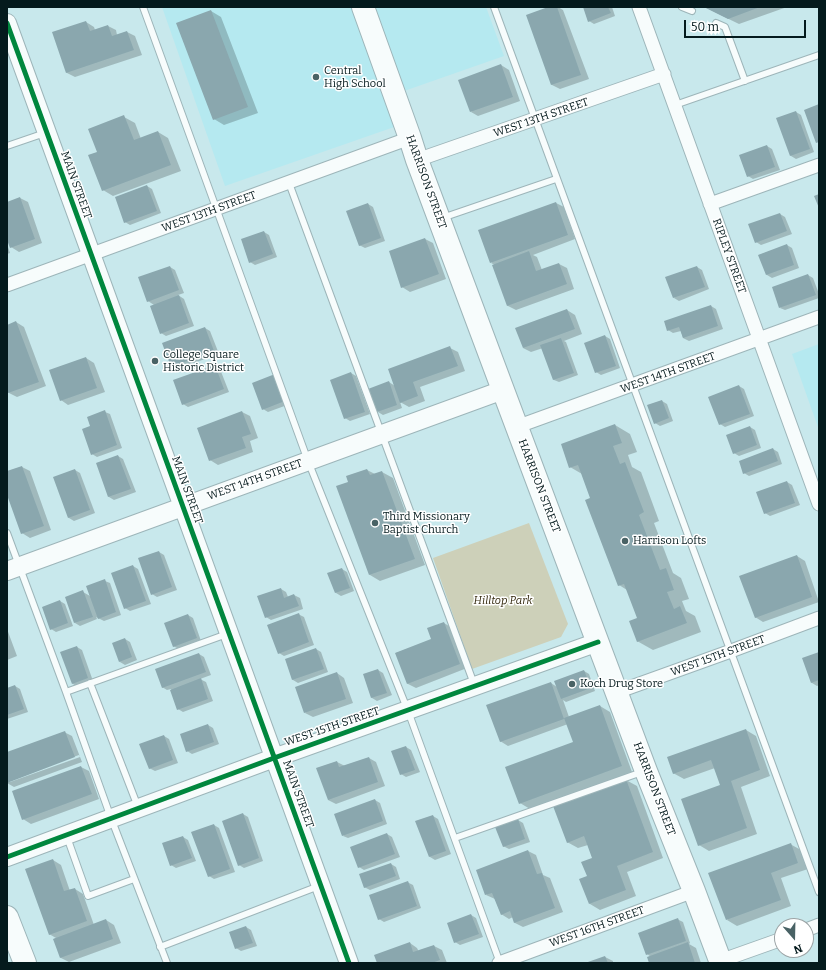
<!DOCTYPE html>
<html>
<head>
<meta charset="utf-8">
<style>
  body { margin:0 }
  #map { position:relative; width:826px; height:970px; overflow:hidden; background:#c8e8ec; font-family:Bitter,serif }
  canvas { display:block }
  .frame { position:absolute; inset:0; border:8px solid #041a1d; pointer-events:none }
  .north { position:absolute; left:774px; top:918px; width:40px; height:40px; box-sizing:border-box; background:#fff; border:1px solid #9ba3a5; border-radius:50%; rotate:160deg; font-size:11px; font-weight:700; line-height:16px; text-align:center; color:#041a1d }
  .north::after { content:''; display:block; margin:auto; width:14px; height:18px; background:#496265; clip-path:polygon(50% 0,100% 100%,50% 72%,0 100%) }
  .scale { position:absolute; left:684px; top:20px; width:122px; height:18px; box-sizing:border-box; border:2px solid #041a1d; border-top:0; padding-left:5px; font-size:12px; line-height:14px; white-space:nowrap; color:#041a1d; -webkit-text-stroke:3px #fff; paint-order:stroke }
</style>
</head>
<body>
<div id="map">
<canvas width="826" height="970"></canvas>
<div class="frame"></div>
<div class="north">N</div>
<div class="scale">50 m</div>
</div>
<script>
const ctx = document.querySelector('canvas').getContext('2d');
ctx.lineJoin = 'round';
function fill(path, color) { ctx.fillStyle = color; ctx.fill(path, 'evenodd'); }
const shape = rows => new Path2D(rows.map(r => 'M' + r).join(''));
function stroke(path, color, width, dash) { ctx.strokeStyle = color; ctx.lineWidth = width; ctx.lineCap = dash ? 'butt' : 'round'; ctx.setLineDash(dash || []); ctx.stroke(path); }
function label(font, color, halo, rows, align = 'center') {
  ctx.font = font + ' Bitter,serif'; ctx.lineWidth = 3; ctx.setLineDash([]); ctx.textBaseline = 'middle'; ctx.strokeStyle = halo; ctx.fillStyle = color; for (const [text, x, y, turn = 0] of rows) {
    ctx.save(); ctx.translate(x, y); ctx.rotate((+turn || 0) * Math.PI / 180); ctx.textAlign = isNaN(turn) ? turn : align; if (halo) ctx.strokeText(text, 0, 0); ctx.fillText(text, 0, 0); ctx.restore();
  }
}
fill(shape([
  [162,7,486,7,504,56,387,97,397,126,225,186],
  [819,344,819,430,792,354]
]), '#b5e9f0');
fill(shape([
  [529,523,568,624,561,637,472,669,433,558]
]), '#cdd0b9');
fill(shape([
  [551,7,558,7,563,10,589,79,560,89,552,85,527,16],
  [584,7,612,7,615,16,594,24,589,21],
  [704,7,787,7,739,24],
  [211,11,221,17,258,113,224,125,214,119],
  [86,22,94,27,95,30,108,26,116,30,117,35,127,32,135,36,142,55,75,77,67,73,54,33],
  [501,65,509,70,520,101,478,116,471,112],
  [796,112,801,115,814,152,796,159,791,156],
  [124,117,135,123,141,139,158,132,168,138,181,171,113,196,103,190,98,152],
  [767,146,772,149,780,170,753,179,748,176],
  [147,186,152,189,161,213,130,225,125,222],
  [20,198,28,202,42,243,19,252,11,247,7,237,7,203],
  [556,203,564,207,575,239,533,255,537,257,542,270,559,264,567,268,574,289,516,310,508,306,495,265,491,263],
  [368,204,373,207,385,241,365,248,359,245],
  [780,214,785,217,792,234,761,245,756,242,749,225],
  [264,232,269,235,277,257,255,265,250,262,242,240],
  [425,239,433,243,446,279,410,292,402,287],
  [7,244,10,253,7,254],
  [787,245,792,248,799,268,772,278,767,275,759,255],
  [170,267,175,270,184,293,178,295,184,299,194,326,166,336,161,333,154,305,148,301],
  [697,267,702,270,709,289,679,301,674,298],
  [808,275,813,278,819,294,819,298,785,310,780,308],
  [711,306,716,309,723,329,689,341,683,338,681,331,673,333,668,330],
  [567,310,575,315,582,334,564,341,566,342,578,375,559,382,554,380,543,348,531,352,523,348],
  [16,322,24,327,46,386,17,397,9,393,7,387,7,326],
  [205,328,210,331,219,354,177,369,172,366],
  [605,336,610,339,620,368,601,375,596,372],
  [450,348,458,352,465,371,420,387,425,401,409,407,400,402,402,408,383,415,378,412,389,382,395,386],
  [86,358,94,363,105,392,68,405,61,400],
  [215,366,220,369,229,392,188,407,183,404],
  [351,373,356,376,370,414,350,421,345,418],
  [253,383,290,404,268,412,263,409],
  [739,386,744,389,754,416,725,427,720,424],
  [662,401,667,404,673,421,660,426,655,423],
  [105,412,110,414,122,448,97,457,92,454,91,427],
  [242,412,250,416,258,438,250,441,253,452,218,465,210,460],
  [615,425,630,434,637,452,628,455,632,467,641,472,659,521,654,523,673,573,681,578,689,599,682,601,686,611,695,616,701,632,653,650,637,641,638,618,627,590,619,585,592,498,582,474,570,467],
  [750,427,755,430,761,448,739,456,734,453],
  [773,449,778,452,782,464,749,476,744,473],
  [118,456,123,459,136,492,114,500,109,497,97,463],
  [22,467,30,471,51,530,30,538,22,533,7,492,7,472],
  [75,470,80,473,95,513,74,521,69,518,55,478],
  [367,470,375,474,382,472,393,478,425,565,380,581,370,575,349,483],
  [787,482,792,485,800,505,770,516,765,513],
  [159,552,164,555,177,590,157,597,152,594],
  [797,556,805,561,819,602,763,622,755,617],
  [133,566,138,569,151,604,130,611,125,608],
  [342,569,347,572,354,591,341,596,336,593],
  [105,581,110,583,121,615,104,621,96,617,97,619,80,626,75,623,83,592,90,596],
  [281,589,286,592,288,597,294,595,300,598,303,609,271,620,266,617],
  [60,601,65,604,73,626,56,632,51,629],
  [298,614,304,617,314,645,284,656,279,653],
  [188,615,193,618,201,641,179,649,173,646],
  [444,623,452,628,467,668,416,688,408,684,396,653,432,640],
  [7,629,17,656,7,660],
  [125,639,130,642,137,660,125,665,120,662],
  [77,647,82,650,93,681,78,687,73,684],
  [316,649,321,652,328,672,298,683,293,680,286,660],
  [819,653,819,685,817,686,812,683,803,659],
  [199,654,204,657,211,675,200,679,206,682,213,701,183,712,178,709,171,689,167,690,162,687],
  [378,670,383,673,392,695,377,701,372,698,364,675],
  [584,671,589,674,595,691,566,702,563,700,569,717,600,706,610,712,632,772,530,809,520,803,575,743,568,724,508,746,500,741,551,683,557,687],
  [337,673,344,678,353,703,313,717,305,713],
  [15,686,20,689,28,712,7,719,7,689],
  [208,725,213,728,219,744,192,754,187,751],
  [746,730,756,736,770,776,741,787,757,834,709,851,699,845,721,785,715,768,684,779,673,773],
  [64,732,72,736,82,762,14,787,7,783,7,753],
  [79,755,80,757,10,782,10,780],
  [164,736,169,739,178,763,155,771,149,768],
  [406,747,411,750,420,772,406,777,401,774,392,752],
  [369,758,376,762,385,786,336,804,328,800,337,762,345,766],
  [81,767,89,771,99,799,31,824,23,819,13,792],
  [626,780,637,786,663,858,627,872,636,896,600,910,590,904,588,877,593,859,588,845,578,848,567,842],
  [375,800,380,803,387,824,348,838,343,836],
  [243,814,248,817,263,861,244,868,239,865],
  [433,816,438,819,451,854,435,860,430,857],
  [518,820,523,823,530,842,509,849,503,846],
  [214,825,219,828,235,872,214,879,209,876],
  [387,834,392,837,400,857,364,870,359,867],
  [183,837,188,840,196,861,176,868,171,865,163,844],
  [790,844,801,850,808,869,781,878,791,906,737,926,727,920],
  [528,851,536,855,543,875,550,878,563,912,523,927,515,923,513,917,509,919,501,914,495,899,486,895],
  [53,860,61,865,70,891,75,889,83,894,94,925,106,920,114,925,121,943,69,962,61,958,54,939,56,938,49,934],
  [391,864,396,867,400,879,370,890,364,887],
  [407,882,413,885,421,908,384,922,379,919],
  [471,915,476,918,483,937,460,945,455,942],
  [677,919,683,922,690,943,689,944,696,948,701,963,650,963,651,957,647,954],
  [246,927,251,930,257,946,241,951,236,948],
  [410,943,417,948,419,952,434,946,442,950,447,963,378,963],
  [605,957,613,961,613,963,588,963]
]), '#0003');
fill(shape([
  [548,7,557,7,581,75,551,85,526,15],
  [583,7,608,7,611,13,588,22],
  [704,7,760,7,728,19],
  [211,10,248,107,213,120,176,23],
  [86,21,90,31,108,25,112,36,127,31,134,50,66,73,52,32],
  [501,64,513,97,470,112,458,80],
  [819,104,819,142,816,143,804,110],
  [796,111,810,149,790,156,776,118],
  [124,115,134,140,158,131,171,165,102,191,88,155,97,152,88,129],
  [767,145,775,167,747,177,739,155],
  [147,185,157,211,124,223,115,197],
  [819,194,819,208,814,196],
  [20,197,35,239,10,248,7,240,7,202],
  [556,202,568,235,490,263,478,230],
  [368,203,381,238,359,246,346,211],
  [780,213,787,231,755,243,748,224],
  [264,231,273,254,249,263,241,239],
  [425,238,439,274,401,288,389,251],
  [787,244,794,265,766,275,758,255],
  [529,251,536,271,559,263,567,284,507,306,492,265],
  [170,266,179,290,147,302,138,277],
  [697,266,705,287,673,298,665,277],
  [808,274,816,295,779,308,772,287],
  [179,295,189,323,160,334,150,306],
  [711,305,718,326,683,338,679,327,667,331,664,321],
  [567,309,575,329,523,348,515,328],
  [16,321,39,382,8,393,7,390,7,325],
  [205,327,214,351,171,367,162,343],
  [605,335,616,366,595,373,584,343],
  [561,338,574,373,553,380,540,345],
  [450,346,458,366,413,382,418,396,400,403,388,369],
  [86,357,97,388,60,401,49,370],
  [215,365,224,389,182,405,173,380],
  [351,372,365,412,344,419,330,380],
  [275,374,285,401,262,410,252,383],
  [389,381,397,405,377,412,368,389],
  [739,385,750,414,719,425,708,397],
  [662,400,669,418,654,424,647,405],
  [105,410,117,445,91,455,82,429,90,426,87,417],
  [242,411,251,434,242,437,246,448,209,461,197,428],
  [615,424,622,443,613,446,620,464,625,462,644,512,639,515,660,570,666,568,674,590,667,592,674,609,680,606,687,623,637,642,629,621,637,618,624,584,618,586,585,500,590,498,578,465,569,468,561,444],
  [750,426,757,445,733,454,726,435],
  [773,448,778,461,743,474,739,461],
  [118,455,131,489,108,497,96,463],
  [22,466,44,526,21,534,7,495,7,471],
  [75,469,90,510,68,518,53,477],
  [367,469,370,475,382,471,415,559,369,575,336,486,348,482,346,476],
  [787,481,795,503,764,514,756,492],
  [159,551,172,587,151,595,138,558],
  [797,555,812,597,755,618,739,576],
  [133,565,146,601,124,609,111,573],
  [342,568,350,588,335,593,327,573],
  [105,579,116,612,98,619,86,586],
  [281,588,284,598,294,594,299,606,265,618,257,596],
  [83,590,93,617,74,623,65,597],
  [60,600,68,623,50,630,42,607],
  [299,613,309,642,278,654,267,625],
  [188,614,197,638,173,647,164,623],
  [444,622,460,664,407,684,395,653,431,639,427,628],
  [125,638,132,657,119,662,112,643],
  [77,646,88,678,72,684,60,652],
  [316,648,324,669,292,680,285,659],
  [819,652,819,680,811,683,802,658],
  [199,653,206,672,162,688,155,669],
  [378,669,387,693,371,698,363,674],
  [584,670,591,688,561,699,554,681],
  [337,672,346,699,304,713,295,687],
  [201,678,208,699,177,710,170,690],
  [551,682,564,719,500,742,486,705],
  [15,685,24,709,7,715,7,688],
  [600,705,622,766,519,804,505,767,573,742,564,718],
  [208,724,214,742,186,752,180,734],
  [746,729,760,770,731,781,747,828,698,846,681,799,720,785,711,760,673,774,667,757],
  [65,731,75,757,7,783,7,752],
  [164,735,173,760,149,769,139,744],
  [406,746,415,770,400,775,391,751],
  [369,757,378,782,328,800,316,768,337,761,339,767],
  [81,766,92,794,22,820,12,791],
  [626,779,653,852,617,866,626,890,589,904,579,879,587,876,581,862,592,858,584,836,567,843,553,806],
  [375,799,383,821,342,836,334,814],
  [243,813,259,858,238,866,222,821],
  [433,815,446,851,429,857,415,821],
  [518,819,525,839,503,847,495,827],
  [214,824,230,869,208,877,191,832],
  [387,833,395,854,358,868,350,847],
  [183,836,192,858,170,866,162,843],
  [791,843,798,863,771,873,781,900,726,920,708,873],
  [528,850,537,874,542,873,555,908,514,923,510,911,501,915,492,893,485,895,476,870],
  [53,859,64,891,75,888,87,921,49,935,25,869],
  [391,863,396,876,364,888,359,874],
  [408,881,417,906,378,920,369,895],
  [471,914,479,934,454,943,447,923],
  [678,918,686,941,646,955,638,933],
  [106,919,113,939,60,958,53,939],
  [246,926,253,943,235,949,229,932],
  [410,942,413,952,434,945,440,960,432,963,377,963,374,955],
  [688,942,695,963,649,963,647,957],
  [605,956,608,963,585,963]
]), '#8aa7ae');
const lane = shape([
  [143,7,308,461,408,711,500,963],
  [494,7,819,892],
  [682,7,692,11],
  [716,23,725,27,745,81],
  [675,105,819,55],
  [7,146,45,133],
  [289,183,474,684],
  [442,218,556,179],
  [7,533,66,692,111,818,167,963],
  [90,683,138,807],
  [66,692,227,634],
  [67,837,88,896,134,879],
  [455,838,642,772],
  [160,947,319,886]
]);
const street = shape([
  [639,7,819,504],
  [417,160,664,74],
  [710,204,819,165],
  [7,285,410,138],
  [516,427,819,317],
  [617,692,731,651,819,618],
  [806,930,819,925],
  [720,961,782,939],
  [499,963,694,891]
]);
const secondary = shape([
  [7,23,349,963],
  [7,571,503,390],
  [7,857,274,758,598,642]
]);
const highway = shape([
  [363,7,410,138,417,160,503,390,646,771,694,891,721,963],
  [7,917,25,963]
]);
stroke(lane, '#9db5b9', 8);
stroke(street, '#9db5b9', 15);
stroke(secondary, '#9db5b9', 20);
stroke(highway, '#9db5b9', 24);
stroke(lane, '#f7fcfc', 6);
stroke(street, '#f7fcfc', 13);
stroke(secondary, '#f7fcfc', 18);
stroke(highway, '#f7fcfc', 22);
stroke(shape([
  [7,23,349,963],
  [7,857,274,758,598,642]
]), '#00873e', 5);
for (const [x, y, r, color] of [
  [316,77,4,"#496265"],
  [155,361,4,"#496265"],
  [375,523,4,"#496265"],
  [625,541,4,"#496265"],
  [572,684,4,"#496265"]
]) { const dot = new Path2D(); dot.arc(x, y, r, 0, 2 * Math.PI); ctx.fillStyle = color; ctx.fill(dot); stroke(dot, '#fff', 1.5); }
label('11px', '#041a1d', '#fff', [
  ["Central",324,71],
  ["High School",324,84],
  ["College Square",163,355],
  ["Historic District",163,368],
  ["Third Missionary",383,517],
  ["Baptist Church",383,530],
  ["Harrison Lofts",633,541],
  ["Koch Drug Store",580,684]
], 'left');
label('11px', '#041a1d', '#fff', [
  ["WEST 13TH STREET",541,118,-19],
  ["HARRISON STREET",426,182,70],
  ["MAIN STREET",76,185,70],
  ["WEST 13TH STREET",209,212,-20],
  ["RIPLEY STREET",729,256,70],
  ["WEST 14TH STREET",668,373,-20],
  ["WEST 14TH STREET",255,480,-20],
  ["HARRISON STREET",539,486,69],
  ["MAIN STREET",187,490,70],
  ["WEST 15TH STREET",718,656,-20],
  ["WEST 15TH STREET",332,727,-19],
  ["HARRISON STREET",654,789,69],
  ["MAIN STREET",298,794,70],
  ["WEST 16TH STREET",597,927,-20]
]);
label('italic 11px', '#33280d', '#fff', [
  ["Hilltop Park",503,601]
]);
</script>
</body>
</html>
